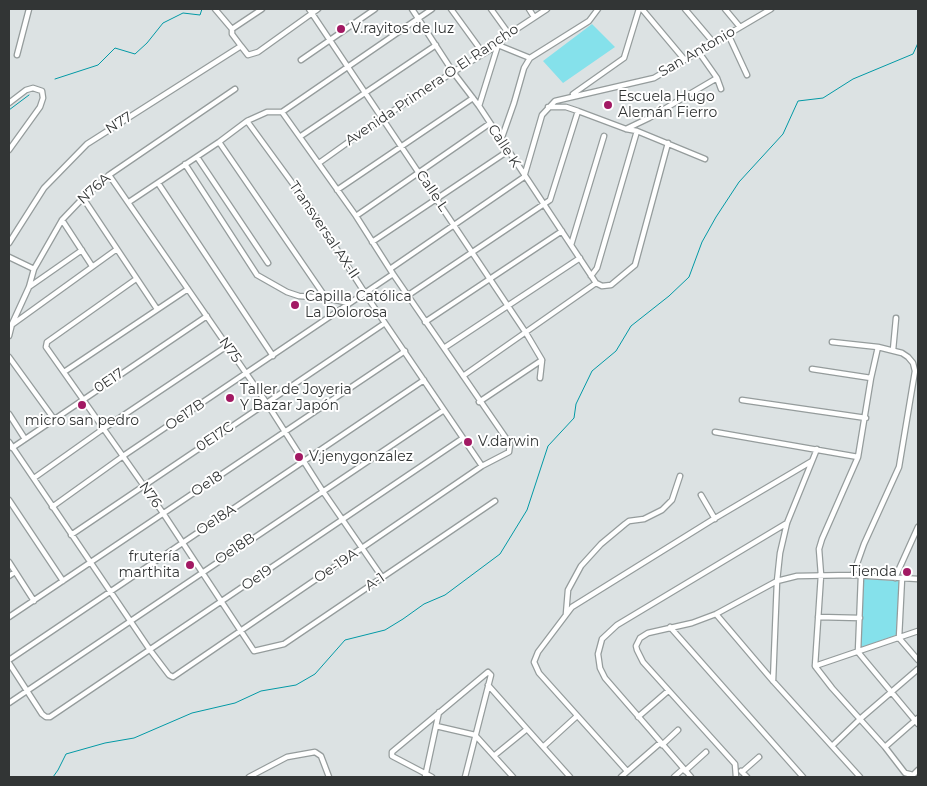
<!DOCTYPE html>
<html>
<head>
<meta charset="utf-8">
<style>
  body { margin:0 }
  #map { position:relative; width:927px; height:786px; overflow:hidden; background:#dce2e3; font-family:Montserrat,sans-serif }
  canvas { display:block }
  .frame { position:absolute; inset:0; border:10px solid #323535; pointer-events:none }
</style>
</head>
<body>
<div id="map">
<canvas width="927" height="786"></canvas>
<div class="frame"></div>
</div>
<script>
const ctx = document.querySelector('canvas').getContext('2d');
ctx.lineJoin = 'round';
function fill(path, color) { ctx.fillStyle = color; ctx.fill(path, 'evenodd'); }
const shape = rows => new Path2D(rows.map(r => 'M' + r).join(''));
function stroke(path, color, width, dash) { ctx.strokeStyle = color; ctx.lineWidth = width; ctx.lineCap = dash ? 'butt' : 'round'; ctx.setLineDash(dash || []); ctx.stroke(path); }
function label(font, color, halo, rows, align = 'center') {
  ctx.font = font + ' Montserrat,sans-serif'; ctx.lineWidth = 4; ctx.setLineDash([]); ctx.textBaseline = 'middle'; ctx.strokeStyle = halo; ctx.fillStyle = color; for (const [text, x, y, turn = 0] of rows) {
    ctx.save(); ctx.translate(x, y); ctx.rotate((+turn || 0) * Math.PI / 180); ctx.textAlign = isNaN(turn) ? turn : align; if (halo) ctx.strokeText(text, 0, 0); ctx.fillText(text, 0, 0); ctx.restore();
  }
}
fill(shape([
  [592,24,615,47,563,83,543,61],
  [863,579,899,581,896,635,860,648]
]), '#85e1eb');
stroke(shape([
  [55,79,98,65,115,48,135,54,147,43,163,23,183,13,200,15,202,9],
  [9,110,29,95],
  [53,777,58,770,66,754,105,743,134,738,192,713,235,703,261,691,296,685,315,674,345,640,385,630,403,619,424,604,445,595,500,554,527,510,548,446,574,418,576,404,592,371,616,351,631,326,669,296,689,277,702,242,716,217,739,182,783,134,798,101,823,98,853,79,913,54,918,43]
]), '#0299a5', 1);
const minor = shape([
  [215,9,232,29],
  [309,9,526,333,542,360,540,378],
  [412,9,453,72,479,106,596,283],
  [451,9,483,53],
  [491,9,509,34],
  [529,9,534,17],
  [642,9,684,59],
  [685,9,713,42],
  [725,9,740,27],
  [728,34,747,75],
  [241,46,232,34,232,29,262,9],
  [698,51,717,78,721,89],
  [17,55,29,9],
  [301,60,375,9],
  [573,94,624,58,639,9],
  [9,103,26,90,33,88,42,91,43,98,40,107,9,150],
  [479,106,498,45,530,58],
  [548,107,566,107,578,111,626,129,637,131,705,159],
  [282,112,432,9],
  [247,121,309,206,372,304,482,466],
  [626,129,649,118,717,78],
  [301,136,436,45],
  [501,140,514,103,524,68,530,58,589,21,598,9],
  [219,142,326,298],
  [197,157,268,263],
  [319,163,382,118,453,72,498,45,509,34,547,9],
  [185,164,257,275,287,292,299,296,326,298,349,303],
  [109,175,266,402,322,490,382,577],
  [524,177,542,115,555,101,654,78,771,9],
  [158,183,273,356],
  [337,190,473,98],
  [83,198,157,309],
  [129,202,219,142,247,121,267,112,282,112],
  [356,216,489,124],
  [62,220,92,266],
  [372,242,508,151],
  [9,243,44,188,87,144,241,46,248,55,258,52,318,9],
  [571,245,604,136],
  [9,257,34,269],
  [390,269,524,177],
  [591,276,597,268,637,131],
  [136,279,47,342,46,347,163,513,254,651,284,644,495,501],
  [596,283,602,286,611,285,635,265,668,143],
  [29,287,82,250],
  [407,296,550,200,578,111],
  [425,322,562,231],
  [13,324,117,249],
  [9,336,12,324,29,287,34,269,62,220,83,198,109,175,235,89],
  [832,342,878,347,902,353,908,357,913,363,915,371,899,467,864,544,853,575],
  [878,347,871,378,858,457,822,539,819,549,821,575,815,666,832,688,885,747,905,773,913,775,918,770],
  [444,348,580,258],
  [893,350,896,318],
  [9,357,54,419],
  [812,369,871,378],
  [64,372,188,289],
  [463,376,596,283],
  [742,400,866,418],
  [479,402,542,360],
  [9,414,25,439],
  [715,432,858,457],
  [9,442,150,650,169,675,173,677,482,466,509,452,510,444,393,274,356,216,282,112],
  [12,448,207,316],
  [34,478,103,429,227,346],
  [701,495,715,519],
  [9,500,63,581],
  [52,507,126,454,393,274],
  [71,535,385,323],
  [9,562,34,601],
  [9,576,15,572],
  [861,576,858,652,918,724],
  [895,578,918,527],
  [902,578,899,638,918,660],
  [566,614,568,590,581,566,601,544,625,524,629,521,644,519,662,510,672,500,680,476],
  [716,614,773,681,860,777],
  [9,617,405,351],
  [818,617,860,618],
  [670,627,803,777],
  [9,660,424,380],
  [9,663,42,714,46,717,50,717,463,438],
  [815,666,918,631],
  [773,681,777,581,780,553,787,523,817,449],
  [488,685,527,729],
  [9,703,444,410],
  [638,717,668,691],
  [436,726,475,735,513,777],
  [662,745,678,730],
  [832,746,860,719,918,669],
  [543,747,577,716],
  [885,747,918,718],
  [495,755,527,729,570,777],
  [627,771,539,673,534,662,538,652,572,607,712,520,812,461],
  [685,771,706,752],
  [741,771,747,777],
  [742,772,759,757],
  [249,777,287,757,315,752,321,756,329,777],
  [425,777,439,712],
  [432,777,392,756,392,752,488,672,491,675,465,777],
  [621,777,660,743],
  [674,777,683,769],
  [691,777,605,678,600,668,598,654,602,639,617,625,787,523],
  [736,777,735,764,643,662,637,650,636,646,640,638,648,633,692,623,716,614,777,581,797,576,853,575,918,579]
]);
stroke(minor, '#959c9c', 7);
stroke(minor, '#fff', 4.5);
for (const [x, y, r, color] of [
  [341,29,5,"#a21963"],
  [608,105,5,"#a21963"],
  [295,305,5,"#a21963"],
  [230,398,5,"#a21963"],
  [82,405,5,"#a21963"],
  [468,442,5,"#a21963"],
  [299,457,5,"#a21963"],
  [190,565,5,"#a21963"],
  [907,572,5,"#a21963"]
]) { const dot = new Path2D(); dot.arc(x, y, r, 0, 2 * Math.PI); ctx.fillStyle = color; ctx.fill(dot); stroke(dot, '#fff', 2); }
label('14px', '#323535', '#fff', [
  ["V.rayitos de luz",351,29],
  ["Escuela Hugo",618,97],
  ["Alemán Fierro",618,113],
  ["Capilla Católica",305,297],
  ["La Dolorosa",305,313],
  ["Taller de Joyeria",240,390],
  ["Y Bazar Japón",240,406],
  ["micro san pedro",82,421,"center"],
  ["V.darwin",478,442],
  ["V.jenygonzalez",309,457],
  ["frutería",180,557,"right"],
  ["marthita",180,573,"right"],
  ["Tienda",897,572,"right"]
], 'left');
label('14px', '#323535', '#fff', [
  ["San Antonio",697,52,-30],
  ["Avenida Primera O El Rancho",432,85,-34],
  ["N77",119,123,-32],
  ["Calle K",504,146,57],
  ["N76A",94,189,-42],
  ["Calle L",432,191,56],
  ["Transversal AX-II",324,230,56],
  ["N75",230,350,55],
  ["0E17",109,381,-34],
  ["Oe17B",185,415,-34],
  ["0E17C",215,437,-34],
  ["Oe18",207,484,-33],
  ["N76",150,495,55],
  ["Oe18A",216,520,-33],
  ["Oe18B",235,549,-34],
  ["Oe-19A",336,566,-34],
  ["Oe19",257,578,-34],
  ["A-1",375,582,-34]
]);
</script>
</body>
</html>
